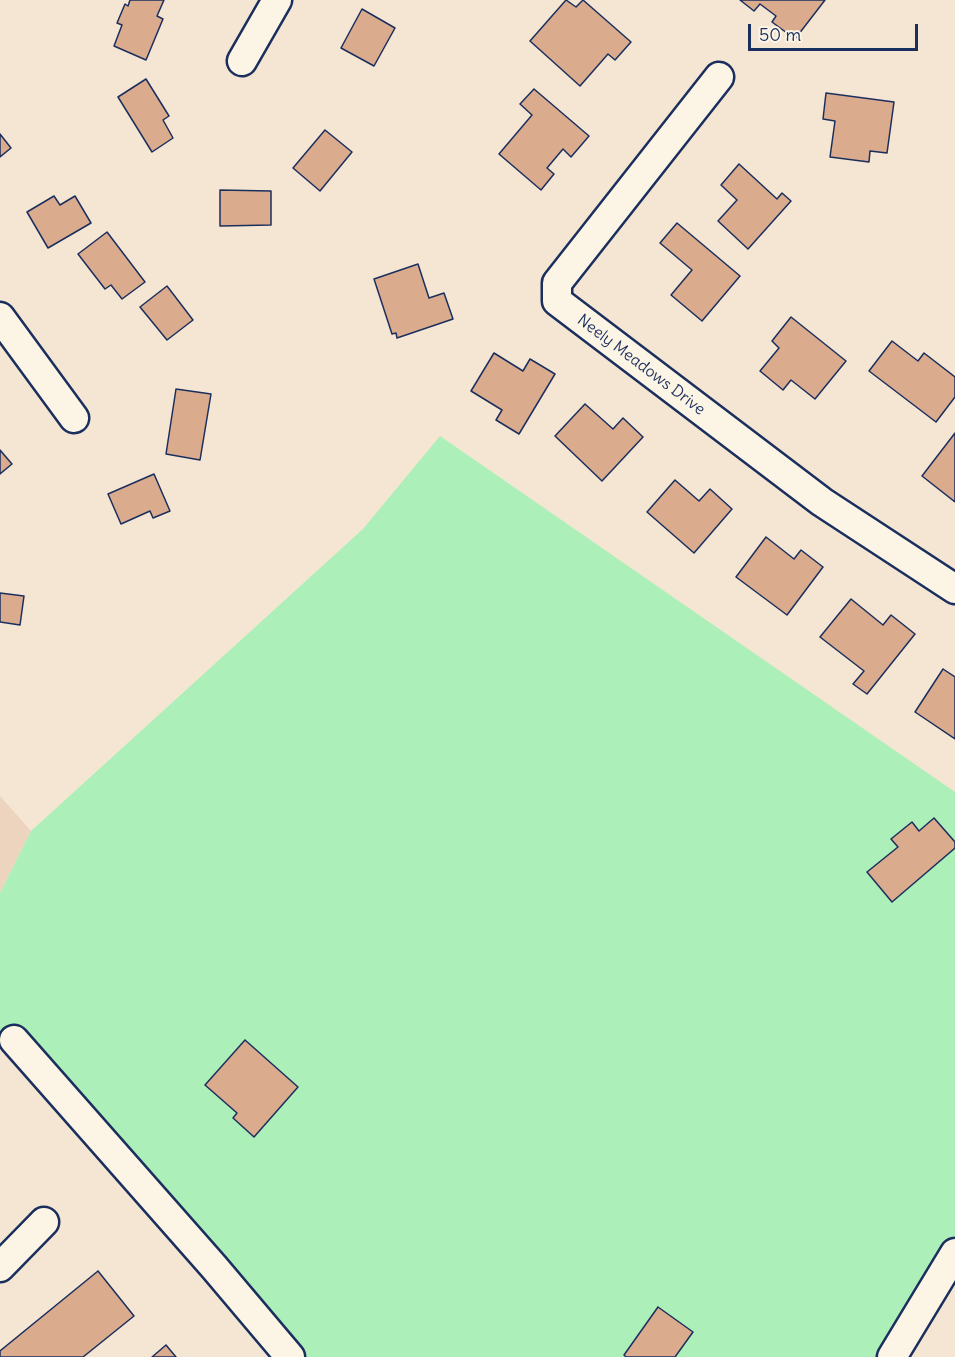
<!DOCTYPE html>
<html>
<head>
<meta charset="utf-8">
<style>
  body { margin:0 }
  #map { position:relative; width:955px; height:1357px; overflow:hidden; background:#f5e6d3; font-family:Delius,sans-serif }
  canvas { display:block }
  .scale { position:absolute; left:748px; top:24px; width:170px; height:27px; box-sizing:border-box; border:3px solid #1b2f5e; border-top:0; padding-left:8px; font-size:18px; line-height:21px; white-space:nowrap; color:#1b2f5e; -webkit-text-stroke:4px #fcf5e5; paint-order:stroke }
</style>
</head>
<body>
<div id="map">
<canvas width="955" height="1357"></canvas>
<div class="scale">50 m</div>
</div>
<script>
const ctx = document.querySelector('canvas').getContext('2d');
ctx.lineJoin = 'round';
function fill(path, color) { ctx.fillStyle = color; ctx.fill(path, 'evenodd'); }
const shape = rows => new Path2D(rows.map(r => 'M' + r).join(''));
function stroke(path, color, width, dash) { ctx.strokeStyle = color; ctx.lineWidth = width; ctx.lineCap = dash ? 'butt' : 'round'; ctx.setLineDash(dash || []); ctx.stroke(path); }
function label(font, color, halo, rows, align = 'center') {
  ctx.font = font + ' Delius,sans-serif'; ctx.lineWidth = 4.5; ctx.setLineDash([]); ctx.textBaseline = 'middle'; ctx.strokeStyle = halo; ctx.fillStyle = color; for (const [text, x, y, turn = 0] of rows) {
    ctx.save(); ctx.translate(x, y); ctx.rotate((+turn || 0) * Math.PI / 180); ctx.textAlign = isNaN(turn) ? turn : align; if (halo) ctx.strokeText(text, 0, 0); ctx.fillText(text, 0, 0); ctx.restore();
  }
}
fill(shape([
  [0,796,31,831,0,893]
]), '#edd4be');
fill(shape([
  [440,436,955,792,955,1253,892,1357,290,1357,14,1040,0,1034,0,893,31,831,363,529]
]), '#acefb9');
const building = shape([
  [130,0,164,0,157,16,163,19,146,60,114,46,122,25,117,23,125,4,128,6,130,0],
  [566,0,576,7,583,0,631,42,615,60,608,54,580,86,530,41,566,0],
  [740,0,825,0,795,39,772,22,776,16,760,4,754,11,740,0],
  [362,9,395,28,374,66,341,48,362,9],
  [146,79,169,116,163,120,173,138,152,152,118,97,146,79],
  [534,89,589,136,571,157,563,149,547,168,554,174,541,190,499,154,532,115,520,104,534,89],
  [826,93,894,102,887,153,870,151,869,162,830,157,835,121,823,119,826,93],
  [325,130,352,152,320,191,293,168,325,130],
  [0,134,11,148,0,157,0,134],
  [739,164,777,199,782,193,791,201,748,249,718,221,737,200,721,185,739,164],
  [220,190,271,191,271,225,220,226,220,190],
  [54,196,60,205,75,196,91,223,48,248,27,212,54,196],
  [677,223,740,276,702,321,671,295,692,270,660,243,677,223],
  [107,232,145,282,122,299,111,285,105,289,78,254,107,232],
  [418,264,429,298,444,293,453,319,397,338,396,333,392,334,374,279,418,264],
  [167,286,193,320,167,340,140,307,167,286],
  [791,317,846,361,815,399,791,380,783,390,760,371,779,348,772,341,791,317],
  [892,341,918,361,924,353,955,377,955,397,936,422,869,371,892,341],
  [494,353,523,371,530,359,555,374,519,434,496,420,502,410,471,391,494,353],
  [176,389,211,394,200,460,166,454,176,389],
  [585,404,613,429,623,418,643,437,602,481,555,436,585,404],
  [955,433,955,502,922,476,955,433],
  [0,450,12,464,0,474,0,450],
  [154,474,170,511,153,518,150,511,121,524,108,494,154,474],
  [675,480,699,501,710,489,732,509,694,553,647,512,675,480],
  [766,537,794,559,801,550,823,567,787,615,736,577,766,537],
  [0,593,24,596,20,625,0,622,0,593],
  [851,599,883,625,891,615,915,634,867,694,853,684,864,671,820,637,851,599],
  [943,669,955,677,955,739,915,712,943,669],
  [934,818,955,842,955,848,892,902,867,872,898,847,891,839,912,822,919,831,934,818],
  [245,1040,298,1087,254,1137,233,1118,237,1113,205,1085,245,1040],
  [98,1271,134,1316,83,1357,0,1357,0,1351,98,1271],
  [658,1307,693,1332,675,1357,626,1357,624,1355,658,1307],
  [166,1345,176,1357,152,1357,166,1345]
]);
fill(building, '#dbab8d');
stroke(building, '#1b2f5e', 1.5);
const minor = shape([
  [242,61,277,0],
  [719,77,557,283,557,301,822,502,955,589],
  [0,317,74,418],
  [14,1040,214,1267,290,1357],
  [0,1267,44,1222],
  [892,1357,955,1253]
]);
stroke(minor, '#1b2f5e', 33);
stroke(minor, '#fcf5e5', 28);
label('16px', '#1b2f5e', '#fcf5e5', [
  ["Neely Meadows Drive",641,365,37]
]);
</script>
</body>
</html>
